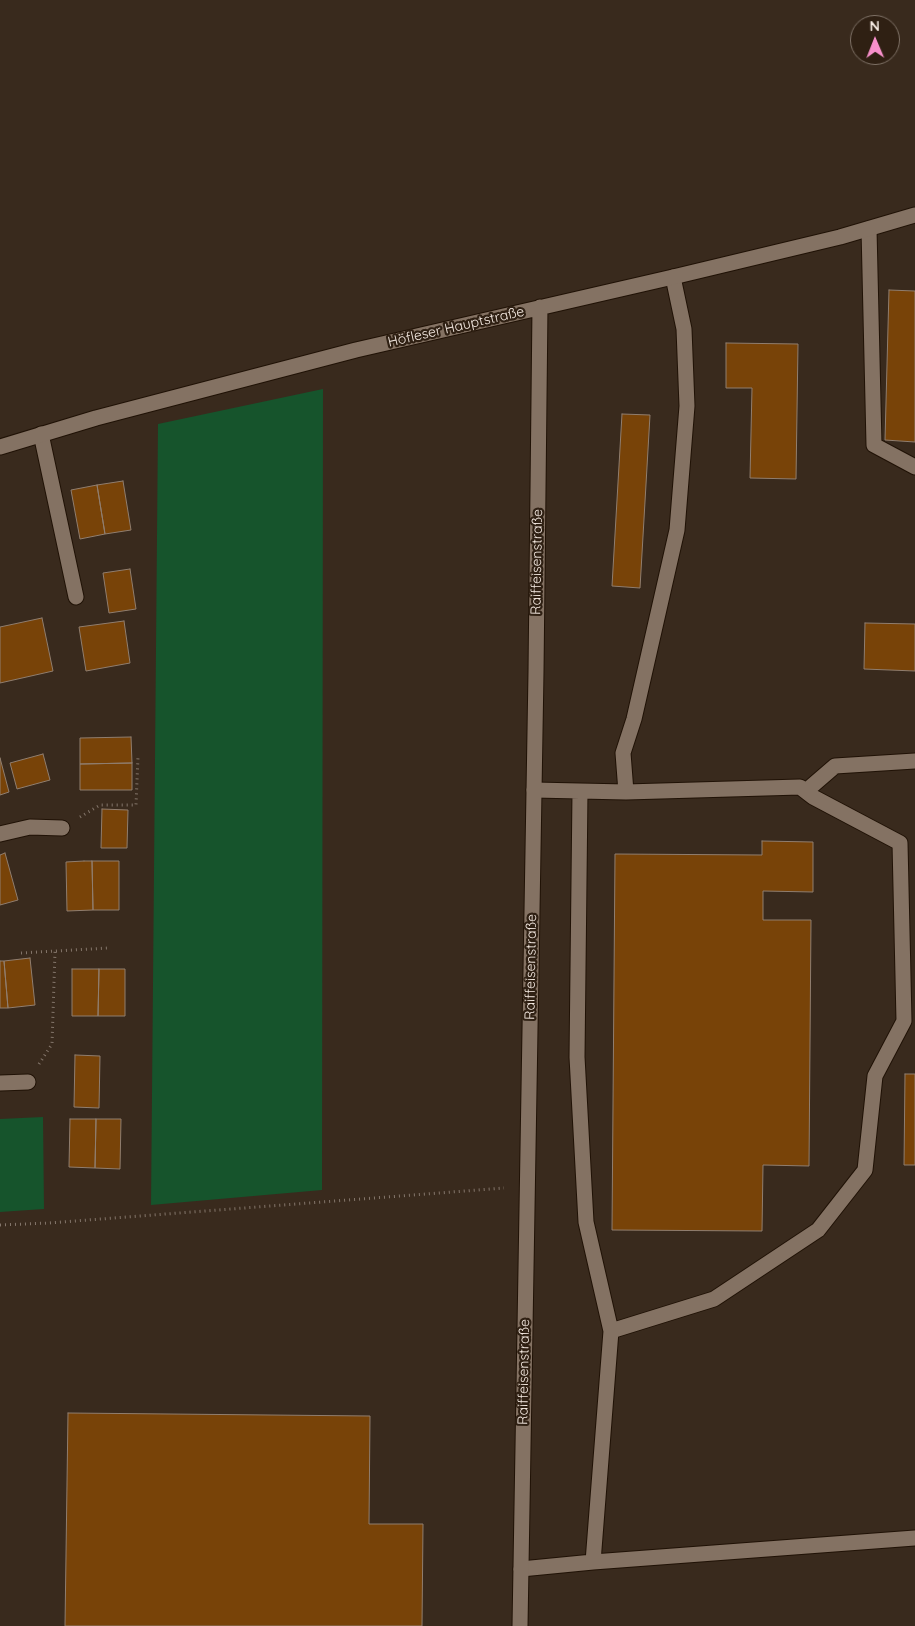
<!DOCTYPE html>
<html>
<head>
<meta charset="utf-8">
<style>
  body { margin:0 }
  #map { position:relative; width:915px; height:1626px; overflow:hidden; background:#392a1d; font-family:Quicksand,sans-serif }
  canvas { display:block }
  .north { position:absolute; left:850px; top:15px; width:50px; height:50px; box-sizing:border-box; background:#2f2013; border:1px solid #7e7166; border-radius:50%; rotate:359deg; font-size:14px; font-weight:700; line-height:20px; text-align:center; color:#f5eae2 }
  .north::after { content:''; display:block; margin:auto; width:18px; height:22px; background:#f890cb; clip-path:polygon(50% 0,100% 100%,50% 72%,0 100%) }
</style>
</head>
<body>
<div id="map">
<canvas width="915" height="1626"></canvas>
<div class="north">N</div>
</div>
<script>
const ctx = document.querySelector('canvas').getContext('2d');
ctx.lineJoin = 'round';
function fill(path, color) { ctx.fillStyle = color; ctx.fill(path, 'evenodd'); }
const shape = rows => new Path2D(rows.map(r => 'M' + r).join(''));
function stroke(path, color, width, dash) { ctx.strokeStyle = color; ctx.lineWidth = width; ctx.lineCap = dash ? 'butt' : 'round'; ctx.setLineDash(dash || []); ctx.stroke(path); }
function label(font, color, halo, rows, align = 'center') {
  ctx.font = font + ' Quicksand,sans-serif'; ctx.lineWidth = 4.5; ctx.setLineDash([]); ctx.textBaseline = 'middle'; ctx.strokeStyle = halo; ctx.fillStyle = color; for (const [text, x, y, turn = 0] of rows) {
    ctx.save(); ctx.translate(x, y); ctx.rotate((+turn || 0) * Math.PI / 180); ctx.textAlign = isNaN(turn) ? turn : align; if (halo) ctx.strokeText(text, 0, 0); ctx.fillText(text, 0, 0); ctx.restore();
  }
}
fill(shape([
  [323,389,322,1190,151,1205,158,424],
  [43,1117,44,1209,0,1212,0,1119]
]), '#16542c');
const building = shape([
  [889,290,915,291,915,442,885,440,889,290],
  [726,343,798,344,796,479,750,478,752,388,726,388,726,343],
  [622,414,650,415,640,588,612,586,622,414],
  [123,481,131,530,105,534,97,485,123,481],
  [97,485,105,534,80,539,71,490,97,485],
  [130,569,136,609,109,613,103,573,130,569],
  [42,618,53,671,0,683,0,627,42,618],
  [124,621,130,663,86,671,79,627,124,621],
  [865,623,915,624,915,671,864,669,865,623],
  [131,737,132,763,80,764,80,738,131,737],
  [43,754,50,780,17,789,10,763,43,754],
  [0,758,9,792,0,795,0,758],
  [132,763,132,790,80,790,80,764,132,763],
  [102,809,128,810,127,848,101,848,102,809],
  [762,841,813,842,813,892,763,891,763,920,811,920,809,1166,763,1165,762,1231,612,1230,615,854,762,855,762,841],
  [5,853,18,900,0,905,0,855,5,853],
  [84,861,92,861,93,910,67,911,66,862,84,861],
  [92,861,119,861,119,910,93,910,92,861],
  [30,958,35,1005,8,1008,4,961,30,958],
  [0,961,4,961,8,1008,0,1008,0,961],
  [72,969,99,969,98,1016,72,1016,72,969],
  [99,969,125,969,125,1016,98,1016,99,969],
  [75,1055,100,1056,99,1108,74,1107,75,1055],
  [905,1074,915,1074,915,1165,904,1165,905,1074],
  [70,1119,96,1119,95,1168,69,1167,70,1119],
  [96,1119,121,1119,120,1169,95,1168,96,1119],
  [68,1413,370,1416,369,1524,423,1524,422,1626,65,1626,68,1413]
]);
fill(building, '#784308');
stroke(building, '#907e6f', 1);
const service = shape([
  [869,229,874,445,915,467],
  [41,434,76,597],
  [534,790,626,792,800,787,813,797,900,843,904,1021,875,1076,865,1170,818,1230,714,1299,611,1331],
  [806,791,835,766,915,761],
  [580,792,577,1057,586,1222,611,1331,593,1562],
  [626,792,623,753,634,719,677,530,687,406,684,329,673,277],
  [521,1569,593,1562,915,1538]
]);
const minor = shape([
  [0,834,30,827,62,828],
  [0,1083,28,1082]
]);
const tertiary = shape([
  [0,447,96,418,356,350,673,277,840,237,915,215],
  [520,1626,536,672,540,307]
]);
stroke(service, '#201206', 17);
stroke(minor, '#201206', 17);
stroke(tertiary, '#201206', 17);
stroke(shape([
  [80,817,100,805,136,805,138,757],
  [21,953,108,948],
  [39,1064,52,1044,55,951],
  [0,1225,49,1223,504,1188]
]), '#84766b', 3, [1, 4]);
stroke(service, '#847263', 15);
stroke(minor, '#847263', 15);
stroke(tertiary, '#847263', 15);
label('14px', '#f5eae2', '#2f2013', [
  ["Höfleser Hauptstraße",456,327,-13],
  ["Raiffeisenstraße",537,562,-89],
  ["Raiffeisenstraße",531,967,-89],
  ["Raiffeisenstraße",524,1372,-89]
]);
</script>
</body>
</html>
